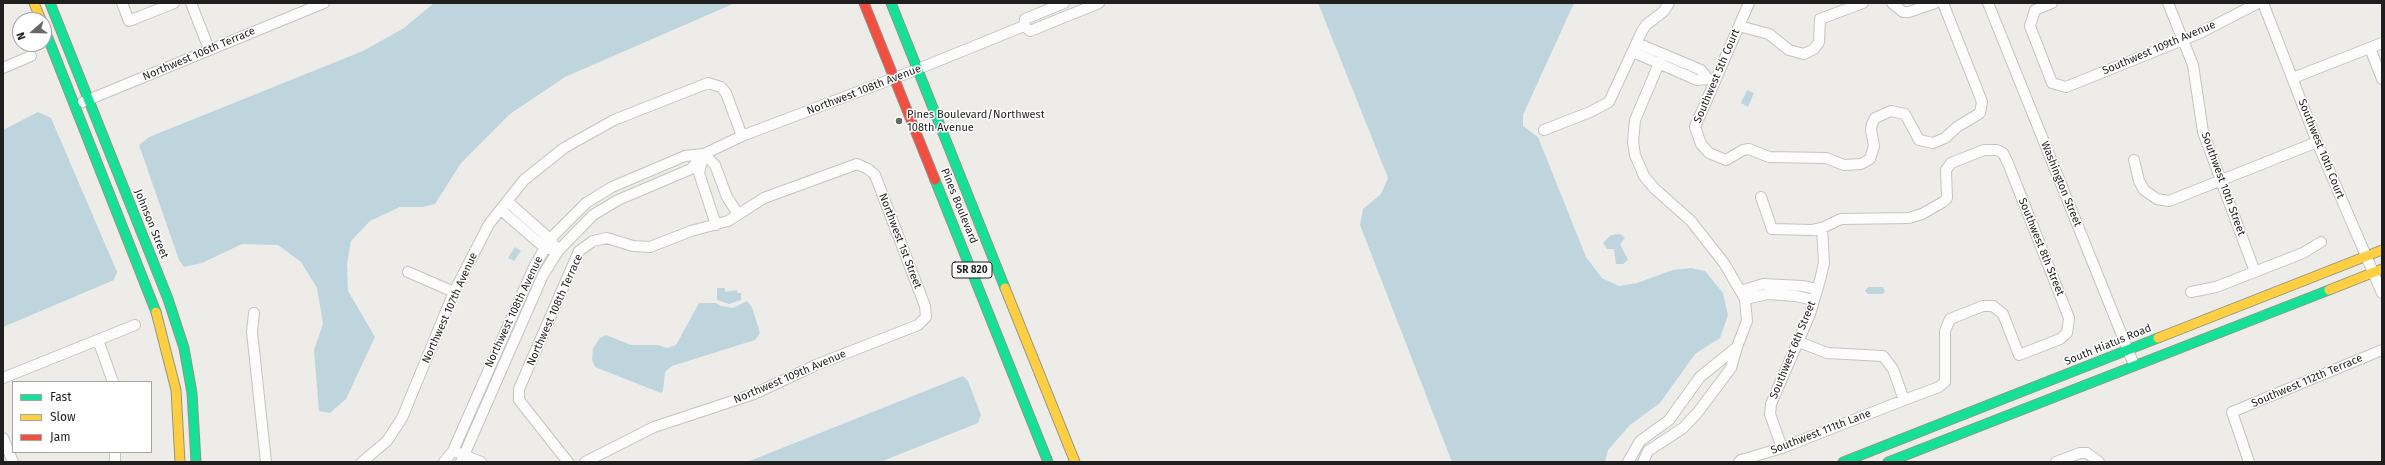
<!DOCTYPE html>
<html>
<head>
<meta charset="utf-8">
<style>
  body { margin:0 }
  #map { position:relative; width:2385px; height:465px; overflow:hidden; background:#edece8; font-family:"Fira Sans",sans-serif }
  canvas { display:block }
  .frame { position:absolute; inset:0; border:4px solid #1f1f1f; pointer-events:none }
  .legend { position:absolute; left:12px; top:381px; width:140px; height:72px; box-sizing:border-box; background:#fff; border:1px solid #a5a5a5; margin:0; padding:5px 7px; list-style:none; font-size:12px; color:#1f1f1f }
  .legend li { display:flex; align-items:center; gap:8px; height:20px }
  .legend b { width:20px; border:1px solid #a5a5a5 }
  .north { position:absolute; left:12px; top:12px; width:40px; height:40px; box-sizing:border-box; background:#fff; border:1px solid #a5a5a5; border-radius:50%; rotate:250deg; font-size:11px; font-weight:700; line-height:16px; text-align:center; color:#1f1f1f }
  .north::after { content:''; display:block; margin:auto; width:14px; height:18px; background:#676765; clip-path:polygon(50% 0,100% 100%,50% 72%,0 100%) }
</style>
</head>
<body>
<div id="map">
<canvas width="2385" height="465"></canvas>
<div class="frame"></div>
<ul class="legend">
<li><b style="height:5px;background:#16e098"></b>Fast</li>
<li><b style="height:5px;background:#ffcf43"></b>Slow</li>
<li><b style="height:5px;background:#f24e42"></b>Jam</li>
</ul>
<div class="north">N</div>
</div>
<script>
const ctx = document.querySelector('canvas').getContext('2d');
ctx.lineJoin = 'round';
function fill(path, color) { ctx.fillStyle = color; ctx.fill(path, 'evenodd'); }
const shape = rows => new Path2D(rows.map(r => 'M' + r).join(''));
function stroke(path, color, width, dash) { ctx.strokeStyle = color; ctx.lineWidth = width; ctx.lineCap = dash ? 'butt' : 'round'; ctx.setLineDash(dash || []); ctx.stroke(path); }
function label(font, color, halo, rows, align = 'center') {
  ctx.font = font + ' "Fira Sans",sans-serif'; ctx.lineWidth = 3; ctx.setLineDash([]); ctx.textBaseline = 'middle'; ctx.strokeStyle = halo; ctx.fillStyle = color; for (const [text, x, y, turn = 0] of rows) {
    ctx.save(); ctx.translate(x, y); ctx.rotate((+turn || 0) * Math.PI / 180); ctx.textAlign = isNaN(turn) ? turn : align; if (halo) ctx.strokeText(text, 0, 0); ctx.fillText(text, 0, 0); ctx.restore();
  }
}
fill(shape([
  [434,3,735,3,565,77,510,114,461,163,435,204,423,207,400,207,370,221,351,241,347,264,348,291,375,337,346,399,330,413,319,411,314,350,323,324,317,288,301,262,278,245,242,244,202,263,184,267,179,260,139,145,149,137,363,51,404,28],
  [1318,3,1574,3,1523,115,1523,126,1538,137,1586,257,1602,278,1619,286,1637,283,1673,270,1691,268,1705,271,1723,293,1728,315,1720,338,1695,354,1660,403,1630,425,1608,450,1605,462,1452,462,1360,225,1363,209,1381,194,1388,178],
  [1747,90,1754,93,1748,107,1741,103],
  [38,112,51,118,117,272,114,280,3,327,3,130],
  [1620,234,1625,238,1620,244,1628,260,1623,264,1616,264,1614,249,1607,249,1603,243,1611,235],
  [515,247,521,251,514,261,508,258],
  [1868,287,1883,287,1885,291,1883,294,1868,294,1865,291],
  [717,288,725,288,725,292,737,290,737,293,741,293,741,300,729,304,717,300],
  [747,301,752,307,760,333,755,340,672,366,665,372,663,391,661,393,595,367,592,360,593,348,600,338,606,335,631,345,658,345,667,348,676,345,699,303,716,303,721,306,733,308],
  [963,376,968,381,981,415,978,423,880,462,747,462]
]), '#bfd5de');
const street = shape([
  [122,3,129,21,174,3],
  [191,3,209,49],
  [1749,3,1695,127,1701,144,1709,153,1726,160,1743,150,1749,149,1769,157,1826,158,1844,165,1861,164,1870,159,1874,146,1871,130,1872,124,1875,118,1891,111,1905,114,1919,140,1933,143,1945,138,1957,127,1980,113,1982,102,1979,94,1943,3],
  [1892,3,1903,12,1909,12,1935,3],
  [1988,3,2134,365],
  [2052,3,2035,10,2030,26,2052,83,2066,87,2200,33,2258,3],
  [2168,3,2193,65,2203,132,2255,272],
  [2263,3,2317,142,2382,293],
  [1024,26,1030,31,1099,3],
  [1024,26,1025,19,1064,3],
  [1739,26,1769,34,1789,50,1804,54,1814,49,1819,42,1820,19,1863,3],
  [1637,43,1701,70,1708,79],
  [2370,48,2382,79],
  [1633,52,1697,80,1708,79,1714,81],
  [3,68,31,56],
  [2293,78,2382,43],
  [83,102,324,3],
  [1544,130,1590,112,1609,102,1642,31,1646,25,1664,11,1669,3],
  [704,154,715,165,727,197,738,214],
  [703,156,699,173,716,225],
  [2134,160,2139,181,2144,190,2157,199,2169,201,2317,142],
  [1761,197,1772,229,1812,230,1822,228,1841,219,1909,218,1922,214,1943,202,1947,198,1946,170,1951,163,1984,150,1997,150,2003,153,2008,163,2069,318,2067,333,2060,339,2019,355,2003,314,1993,306,1983,306,1950,319,1945,331,1945,382,1939,387,1904,400,1893,369,1883,356,1827,353,1799,342],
  [508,202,550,239,554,245],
  [501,210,545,248,550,249],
  [408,272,454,292],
  [1741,291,1763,284,1802,286,1817,289],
  [2191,292,2216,287,2303,253,2321,242],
  [1745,299,1768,294,1796,296,1814,300],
  [254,313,252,332,266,462],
  [98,340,113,382],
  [3,378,135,325],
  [3,438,13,462],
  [1782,448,1770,414,1771,404,1810,314,1820,280,1824,263,1822,228],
  [459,453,481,462],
  [115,462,115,452],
  [362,462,387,441,402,418,454,292,489,224,524,180,564,148,614,120,708,83,721,87,726,93,742,136],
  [444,462,453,451,534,267,550,239,586,203,612,187,685,156,704,154],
  [461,462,543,275,558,251,593,215,618,200,691,169,704,154,742,136,918,69,1024,26],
  [568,462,519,400,519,389,579,251,593,241,607,238,633,246,650,247,691,231,728,221,764,198,857,164,868,169,875,175,925,306,926,317,918,325,816,365,754,394,654,427,585,462],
  [1628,462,1640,441,1669,420,1700,377,1737,347,1747,321,1745,299,1724,263,1691,221,1654,188,1644,176,1635,155,1633,142,1635,120,1663,54],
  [1643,462,1648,451,1683,428,1698,412,1731,368,1737,347],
  [1739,462,1741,460,1782,448,1904,400],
  [2056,462,2080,453,2087,453,2099,462],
  [2249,462,2232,412,2382,350]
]);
const fast = shape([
  [50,3,168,299,184,348,192,393,196,462],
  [891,3,1005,288],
  [44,28,156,312],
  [935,180,1048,462],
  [1843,462,2158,338],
  [1888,462,2329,290]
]);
const slow = shape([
  [34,3,41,20],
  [1005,288,1075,462],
  [2329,290,2382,269],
  [156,312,176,390,180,462],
  [2158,338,2382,250]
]);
const jam = shape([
  [864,3,935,180]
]);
stroke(street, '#c4c4c2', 12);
stroke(fast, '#929681', 11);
stroke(slow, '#929681', 11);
stroke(jam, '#929681', 11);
stroke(street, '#fcfcfc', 10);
stroke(fast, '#16e098', 9);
stroke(slow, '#ffcf43', 9);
stroke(jam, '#f24e42', 9);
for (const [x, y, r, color] of [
  [899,121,4,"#676765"]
]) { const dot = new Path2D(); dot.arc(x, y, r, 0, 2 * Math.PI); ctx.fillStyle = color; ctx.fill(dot); stroke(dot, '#fff', 1.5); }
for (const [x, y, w] of [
  [972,270,40]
]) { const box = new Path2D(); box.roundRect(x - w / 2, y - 8, w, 16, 3); ctx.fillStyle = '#fff'; ctx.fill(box); stroke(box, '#1f1f1f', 1); }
label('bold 10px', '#1f1f1f', null, [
  ["SR 820",972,270]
]);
label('11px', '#1f1f1f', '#fff', [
  ["Southwest 109th Avenue",2159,48,-23],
  ["Northwest 106th Terrace",199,54,-23],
  ["Southwest 5th Court",1717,76,-67],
  ["Northwest 108th Avenue",864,90,-21],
  ["Southwest 10th Court",2321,149,68],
  ["Washington Street",2061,184,68],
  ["Southwest 10th Street",2223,184,70],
  ["Pines Boulevard",959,206,68],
  ["Johnson Street",151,224,68],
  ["Northwest 1st Street",900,241,69],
  ["Southwest 8th Street",2041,247,68],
  ["Northwest 107th Avenue",450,308,-66],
  ["Northwest 108th Terrace",555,310,-66],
  ["Northwest 108th Avenue",514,312,-65],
  ["South Hiatus Road",2108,345,-22],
  ["Southwest 6th Street",1793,350,-68],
  ["Northwest 109th Avenue",790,377,-23],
  ["Southwest 112th Terrace",2307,381,-23],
  ["Southwest 111th Lane",1821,432,-21]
]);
label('11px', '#1f1f1f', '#fff', [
  ["Pines Boulevard/Northwest",907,115],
  ["108th Avenue",907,128]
], 'left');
</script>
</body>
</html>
